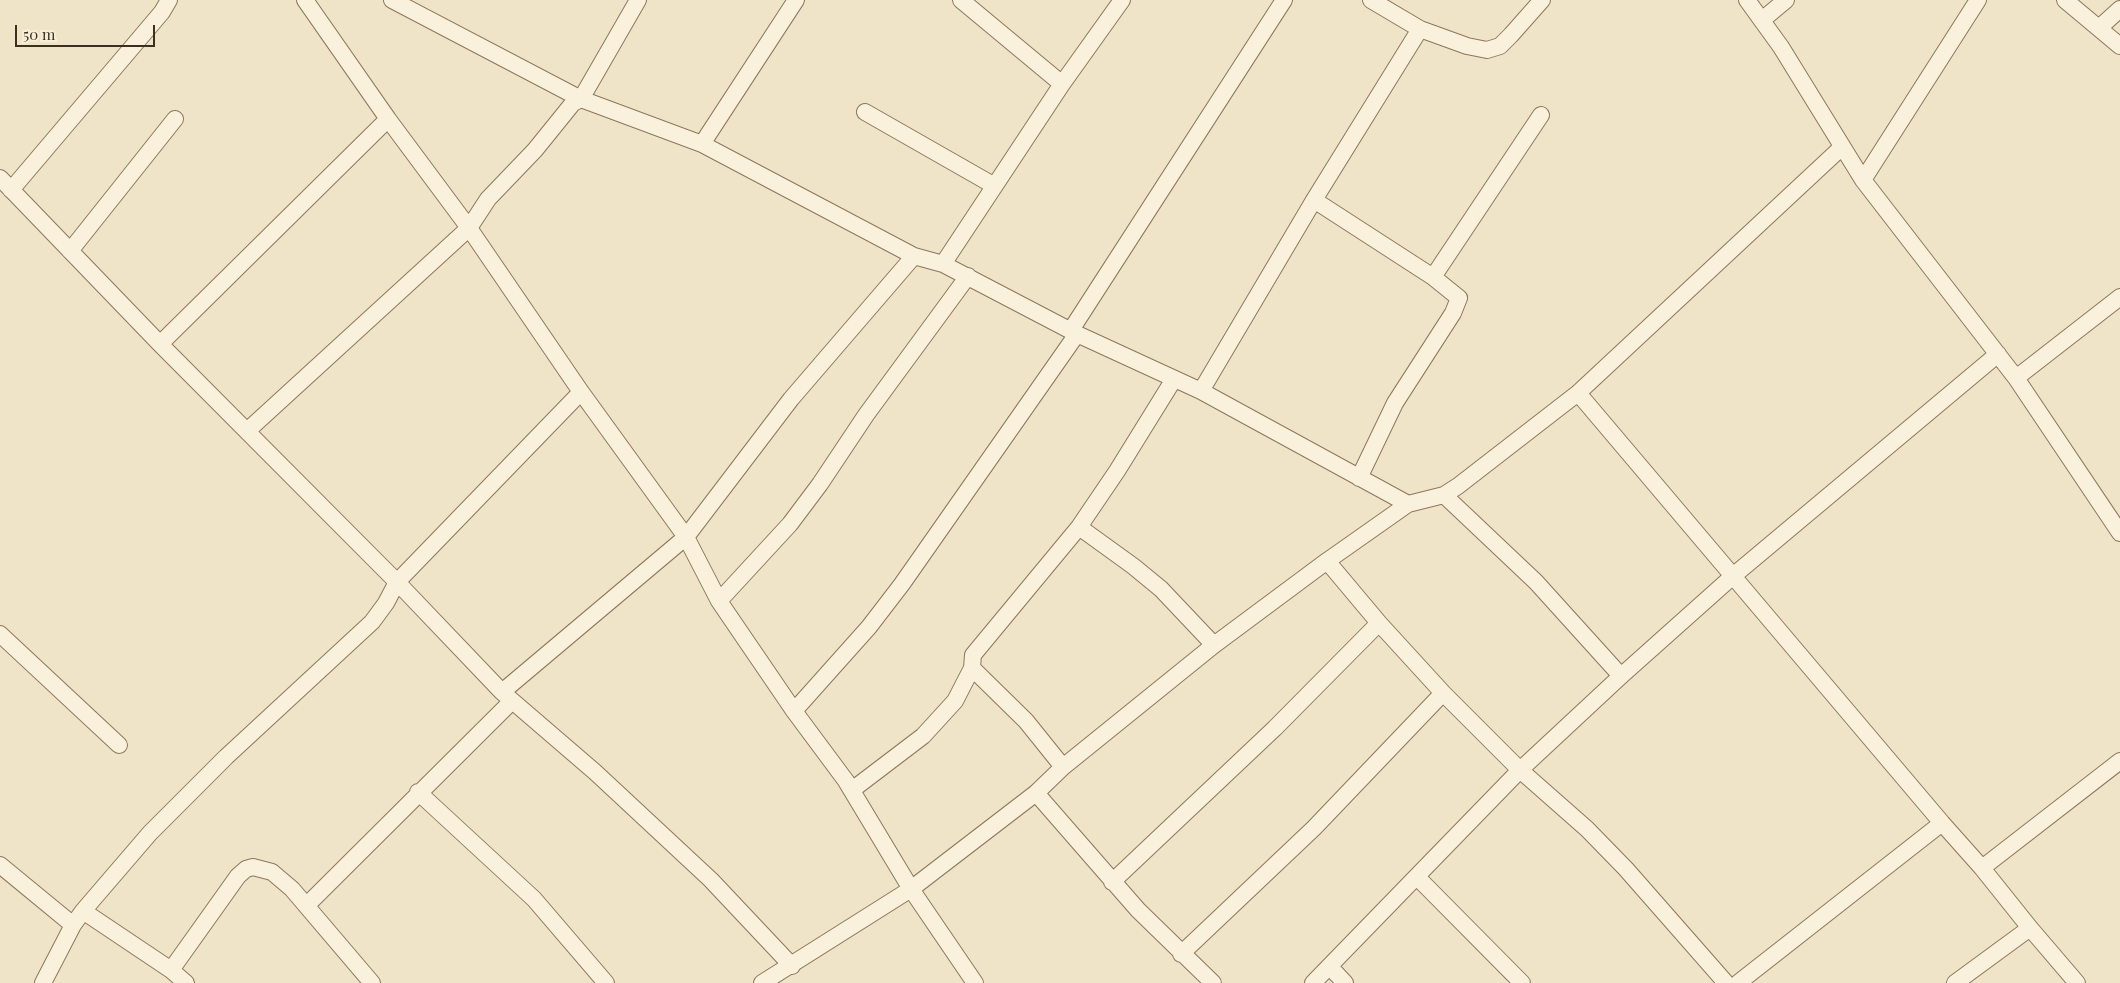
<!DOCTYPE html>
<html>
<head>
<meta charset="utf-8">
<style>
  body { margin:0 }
  #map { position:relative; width:2120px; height:983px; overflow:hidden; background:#f0e4c8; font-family:"Playfair Display",serif }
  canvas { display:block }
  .scale { position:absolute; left:15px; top:25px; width:140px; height:22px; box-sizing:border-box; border:2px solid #3d2e20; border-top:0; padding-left:6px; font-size:15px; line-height:18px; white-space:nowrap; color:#3d2e20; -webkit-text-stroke:4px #f7eed8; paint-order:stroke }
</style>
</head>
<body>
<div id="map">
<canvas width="2120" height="983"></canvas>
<div class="scale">50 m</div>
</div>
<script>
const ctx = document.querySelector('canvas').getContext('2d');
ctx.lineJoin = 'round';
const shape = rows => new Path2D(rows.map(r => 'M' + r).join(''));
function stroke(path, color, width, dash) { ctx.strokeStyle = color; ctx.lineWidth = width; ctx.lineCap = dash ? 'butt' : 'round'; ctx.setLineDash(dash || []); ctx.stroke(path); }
const minor = shape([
  [305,0,388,119,469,228,581,392,686,537,719,601,794,711,846,781,911,889,975,983],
  [392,0,581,99,702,144,914,256,943,264,1077,334,1201,391,1408,504],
  [961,0,1062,84],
  [1371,0,1420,29,1467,46,1487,50,1500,46,1511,35,1542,0],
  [1747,0,1781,47,1863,180,2016,378,2120,533],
  [2065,0,2120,46],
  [1762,20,1786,0],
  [2099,28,2120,9],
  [865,112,993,185],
  [702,144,796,0],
  [0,178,160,344,397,582,502,692,595,772,711,880,792,966],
  [1863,180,1978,0],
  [11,190,162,12,169,0],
  [1314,200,1433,277,1459,298,1453,313,1395,403,1359,478],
  [70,251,175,119],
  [943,264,1062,84,1122,0],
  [1433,277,1541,115],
  [1071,330,1284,0],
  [160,344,388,119],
  [2016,378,2120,297],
  [1201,391,1314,200,1420,29],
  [1578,393,1942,823,1982,868,2030,928,2077,983],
  [247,431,469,228,488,199,535,150,573,103,581,99,638,0],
  [1444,495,1536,582,1621,676],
  [1079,527,1133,566,1161,589,1214,645],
  [1327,561,1379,623,1443,693,1520,770,1587,829,1626,869,1726,983],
  [719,601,790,524,820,484,866,415,968,276],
  [0,634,119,745],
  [972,668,1026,721,1063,767],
  [502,692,686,537,791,399,914,256],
  [794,711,869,627,902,584,1077,334],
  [852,790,923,736,955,701,972,668,973,655,1079,527,1117,471,1174,379],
  [418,792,534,899,606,983],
  [1036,793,1138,910,1213,983],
  [0,865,73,925],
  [1982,868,2120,761],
  [1417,877,1522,983],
  [1112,882,1275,728,1379,623],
  [307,905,512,701],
  [83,911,171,970,186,983],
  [1181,954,1314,828,1443,693],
  [1330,967,1345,983],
  [171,970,238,876,246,869,253,867,272,872,292,889,372,983],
  [43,983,73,925,83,911,150,833,226,757,372,622,386,603,397,582,581,392],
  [762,983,911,889,1036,793,1063,767,1214,645,1327,561,1408,504,1444,495,1458,486,1578,393,1842,147],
  [1313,983,1520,770,1621,676,1733,576,1998,354],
  [1738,983,1942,823],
  [1955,983,2030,928]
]);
stroke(minor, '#8d765c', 18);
stroke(minor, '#faf1dc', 16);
</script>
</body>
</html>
